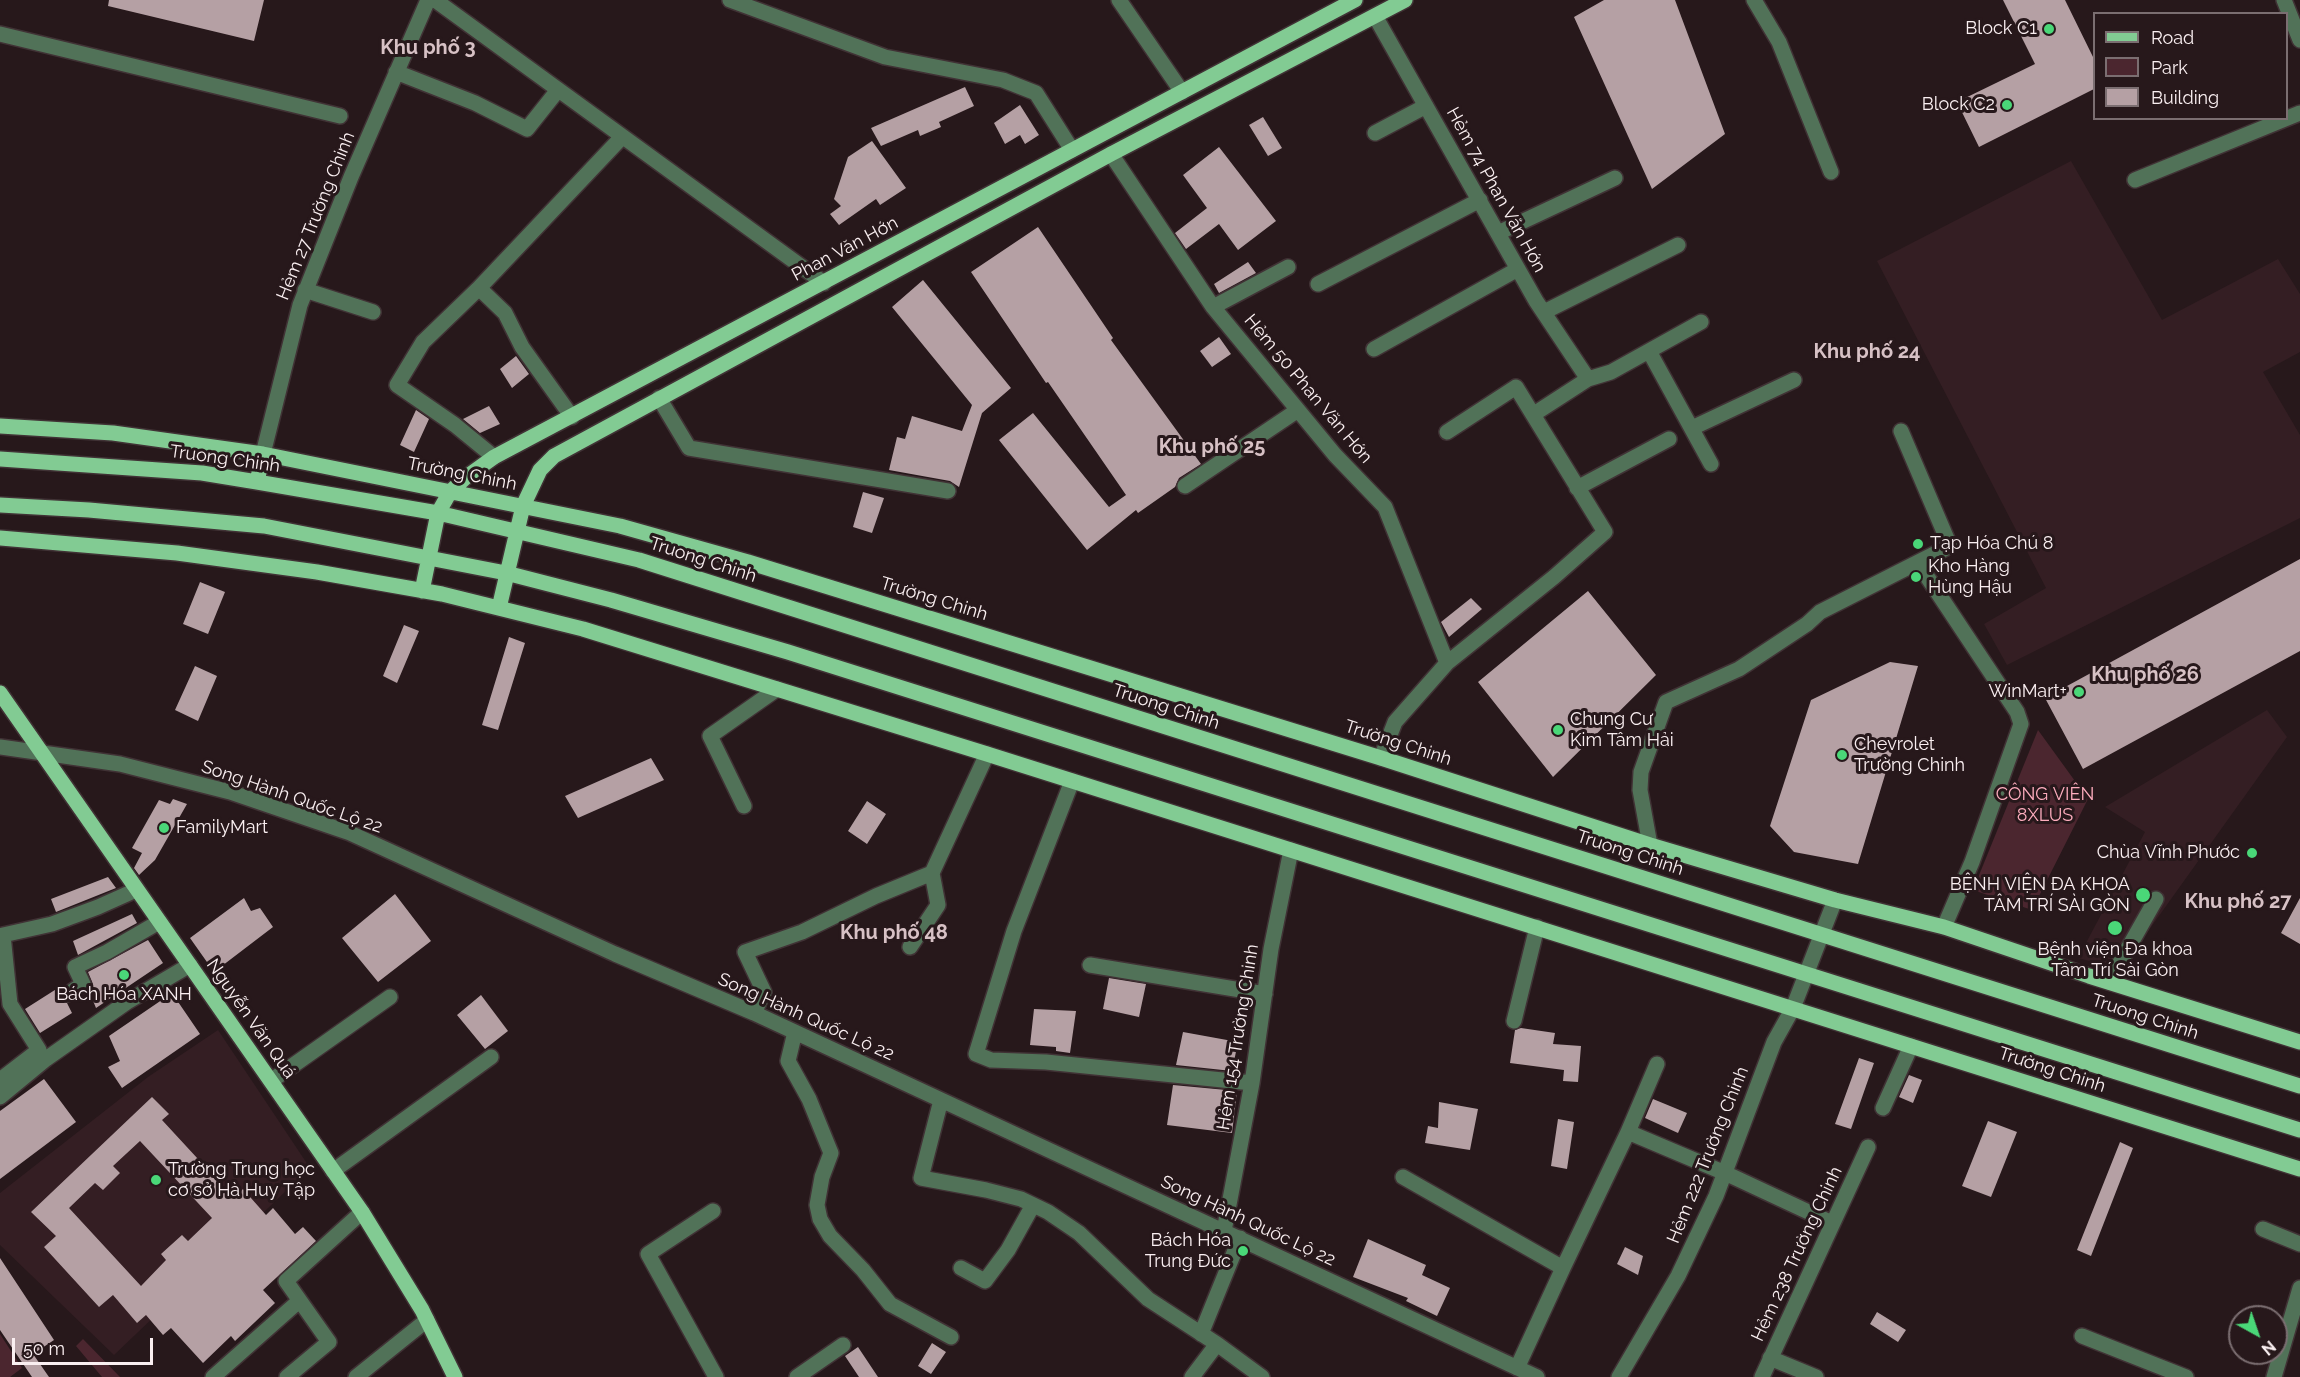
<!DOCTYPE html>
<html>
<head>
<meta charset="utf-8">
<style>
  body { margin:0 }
  #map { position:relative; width:2300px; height:1377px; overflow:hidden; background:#27181b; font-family:Raleway,sans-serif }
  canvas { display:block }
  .legend { position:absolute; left:2093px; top:12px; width:195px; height:108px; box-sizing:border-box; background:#27181b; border:2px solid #7b6e71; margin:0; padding:8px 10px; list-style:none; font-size:18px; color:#faeff1 }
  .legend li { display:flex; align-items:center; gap:12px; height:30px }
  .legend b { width:30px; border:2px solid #7b6e71 }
  .north { position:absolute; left:2228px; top:1305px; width:60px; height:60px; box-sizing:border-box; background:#27181b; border:2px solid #7b6e71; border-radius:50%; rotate:140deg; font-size:16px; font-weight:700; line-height:24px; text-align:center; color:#faeff1 }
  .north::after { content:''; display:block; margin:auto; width:21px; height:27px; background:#4ad778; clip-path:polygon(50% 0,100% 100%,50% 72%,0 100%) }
  .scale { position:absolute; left:12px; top:1338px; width:141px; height:27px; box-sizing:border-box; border:3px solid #faeff1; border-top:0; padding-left:8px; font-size:18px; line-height:21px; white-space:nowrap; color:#faeff1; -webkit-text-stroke:4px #27181b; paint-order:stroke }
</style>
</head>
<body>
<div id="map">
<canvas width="2300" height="1377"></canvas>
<ul class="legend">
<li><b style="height:8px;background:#82cb93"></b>Road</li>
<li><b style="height:16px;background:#4b262f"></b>Park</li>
<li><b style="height:16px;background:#b5a0a4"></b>Building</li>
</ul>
<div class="north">N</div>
<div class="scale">50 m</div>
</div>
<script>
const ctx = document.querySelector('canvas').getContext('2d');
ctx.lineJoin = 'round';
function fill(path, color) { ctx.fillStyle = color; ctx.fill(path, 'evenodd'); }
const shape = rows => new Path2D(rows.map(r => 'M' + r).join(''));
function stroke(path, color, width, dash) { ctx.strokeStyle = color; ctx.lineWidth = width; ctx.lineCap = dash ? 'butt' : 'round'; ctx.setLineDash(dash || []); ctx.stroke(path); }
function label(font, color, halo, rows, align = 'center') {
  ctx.font = font + ' Raleway,sans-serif'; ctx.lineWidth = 6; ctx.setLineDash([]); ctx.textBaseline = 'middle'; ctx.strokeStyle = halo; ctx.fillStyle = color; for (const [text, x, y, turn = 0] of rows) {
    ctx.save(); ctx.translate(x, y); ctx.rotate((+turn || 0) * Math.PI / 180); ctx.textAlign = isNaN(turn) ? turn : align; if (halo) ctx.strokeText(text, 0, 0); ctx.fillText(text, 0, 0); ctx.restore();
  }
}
fill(shape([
  [2071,161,2162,320,2278,259,2300,294,2300,352,2263,372,2300,435,2300,518,2007,665,1984,624,2046,588,1877,261],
  [2267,710,2287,737,2121,969,2078,958,2145,832,2105,807],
  [218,1030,310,1168,114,1355,0,1245,0,1193,148,1077]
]), '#341e23');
fill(shape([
  [2038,730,2088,799,2032,910,1973,890],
  [0,1334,22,1368,10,1377,0,1377],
  [83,1339,120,1377,102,1377,76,1346]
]), '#4b262f');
fill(shape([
  [109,0,264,0,254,41,108,6],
  [1604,0,1675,0,1725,134,1652,189,1574,17],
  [2003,0,2065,0,2094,59,2094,89,1979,147,1957,102,2035,64],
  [965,87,974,106,939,122,941,127,920,136,918,130,881,146,871,128],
  [1020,105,1039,135,1025,144,1020,135,1005,144,994,123],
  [1263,117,1282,148,1268,156,1249,125],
  [872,141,906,188,880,205,876,199,839,225,830,214,841,206,834,199,848,157],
  [1219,147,1276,221,1238,250,1219,224,1186,249,1175,233,1207,208,1183,175],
  [1038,227,1113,338,1111,340,1201,464,1179,478,1175,487,1138,513,1136,510,1087,550,999,440,1033,413,1109,507,1126,495,1048,382,1046,383,971,272],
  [1248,262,1256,273,1219,293,1214,284],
  [923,280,1011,388,982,413,959,487,950,481,889,470,897,437,905,439,912,416,962,431,972,405,892,307],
  [1219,337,1231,354,1212,367,1200,351],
  [516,356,529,374,512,388,500,369],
  [489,406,500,424,480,433,463,419],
  [416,410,429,419,414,452,400,445],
  [863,492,884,498,872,533,853,527],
  [2300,559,2300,651,2083,769,2045,698],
  [200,582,225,592,208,634,183,624],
  [1588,591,1656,675,1553,777,1478,682],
  [1471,598,1482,609,1449,637,1441,622],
  [404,625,419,631,397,683,383,676],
  [509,637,525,643,498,730,482,725],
  [1890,662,1918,666,1858,864,1794,852,1770,826,1811,700],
  [195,666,217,676,198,721,175,710],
  [651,758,664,780,578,818,565,796],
  [173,799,187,804,155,860,139,875,134,868,142,853,132,848,159,800,170,804],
  [867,801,886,814,867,844,848,831],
  [108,877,116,888,56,912,51,899],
  [395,894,431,941,378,982,342,938],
  [244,898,251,911,260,908,273,927,214,972,190,938],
  [2300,898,2300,944,2281,933],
  [132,914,137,923,78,955,73,941],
  [148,940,163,963,96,1008,89,991,93,984,88,972],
  [1109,978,1146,984,1139,1017,1103,1009],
  [58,988,60,999,67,1003,72,1013,40,1033,25,1009],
  [172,993,200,1034,122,1088,108,1067,120,1061,109,1036],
  [481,995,508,1031,485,1049,457,1015],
  [1034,1009,1076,1011,1070,1053,1056,1051,1056,1047,1030,1045],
  [1521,1028,1555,1033,1553,1044,1581,1046,1578,1082,1563,1081,1564,1070,1510,1063,1515,1030],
  [1183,1032,1238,1042,1232,1071,1176,1065],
  [1859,1058,1874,1063,1851,1129,1835,1124],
  [1909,1075,1922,1080,1913,1103,1899,1097],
  [44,1079,76,1122,0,1179,0,1111],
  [1173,1085,1237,1091,1232,1133,1167,1125],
  [152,1097,169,1114,162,1120,234,1198,243,1189,266,1215,273,1208,295,1234,303,1227,316,1241,263,1290,275,1303,235,1341,231,1336,203,1363,171,1328,163,1335,146,1315,137,1323,113,1295,99,1307,44,1247,56,1236,31,1212],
  [140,1141,212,1218,188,1241,182,1235,161,1254,166,1260,141,1286,69,1208,95,1183,103,1190,120,1173,113,1166],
  [1653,1099,1687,1113,1678,1133,1645,1118],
  [1439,1102,1478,1109,1470,1150,1425,1143,1428,1126,1438,1128],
  [1558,1119,1574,1122,1567,1169,1551,1166],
  [1988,1121,2017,1132,1991,1197,1962,1186],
  [2120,1142,2133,1148,2091,1256,2077,1250],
  [1368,1239,1426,1265,1422,1275,1450,1288,1437,1316,1406,1301,1408,1298,1353,1277],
  [1625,1247,1643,1256,1638,1275,1617,1264],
  [0,1258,54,1340,33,1354,49,1377,32,1377,0,1330],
  [1877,1312,1906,1330,1898,1342,1870,1324],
  [932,1343,946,1352,931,1374,918,1366],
  [858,1347,878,1377,859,1377,845,1356]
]), '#b5a0a4');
const minor = shape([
  [435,0,824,283],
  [730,0,885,57,1003,80,1036,93,1072,150],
  [1119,0,1182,92],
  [1754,0,1779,42,1831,172],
  [2284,0,2300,40],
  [1375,16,1536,301,1588,379],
  [0,34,340,116],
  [396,72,475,103,527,129,558,90],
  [1375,133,1426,106],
  [1111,154,1213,307,1335,455,1385,507,1447,663],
  [2135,180,2300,113],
  [1498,233,1615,178],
  [1318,284,1480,200],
  [479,288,505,313,522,347,572,417],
  [305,290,373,312],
  [1213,307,1288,267],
  [1544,312,1678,245],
  [1374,349,1518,269],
  [1649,351,1711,464],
  [659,398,689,448,948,491],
  [1534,414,1588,379,1611,372,1701,322],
  [1692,428,1794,380],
  [263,454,300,305,351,177,428,0],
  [494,457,455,425,397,385,423,342,479,288,622,137],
  [1185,486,1298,410],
  [1577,488,1669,439],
  [1918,563,2017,712,2021,724,1972,862,1944,927],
  [0,747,120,764,230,792,350,833,615,954,754,1013,1537,1377],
  [1381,758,1395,722,1447,663,1554,577,1605,532,1516,387,1447,432],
  [1072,781,1014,931,976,1054,991,1060,1046,1062,1252,1083],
  [744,806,710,736,777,689],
  [1650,845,1640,790,1641,772,1666,702,1739,669,1807,624,1820,612,1950,546,1901,431],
  [910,947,938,905,932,873,987,754],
  [1090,965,1265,994],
  [2109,982,2156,899],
  [68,994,83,984,75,967,107,952,159,922],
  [754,1013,764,992,745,952,802,932,876,896,932,873],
  [1514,1021,1537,927],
  [795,1032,788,1061,809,1099,831,1153,822,1177,817,1205,820,1219,830,1236,863,1270,890,1304,951,1337],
  [0,1080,39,1050,10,1004,3,935,52,924,98,907,136,890],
  [271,1081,390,997],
  [0,1097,46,1059,127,1002,190,965],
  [941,1100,921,1178,986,1190,1021,1199,1048,1212,1079,1233,1148,1299,1217,1344,1262,1377],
  [1883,1108,1911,1046],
  [1628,1132,1725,1173,1832,1223],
  [333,1171,491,1057],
  [1403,1177,1563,1268,1628,1132,1657,1064],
  [713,1211,648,1254,716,1377],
  [2263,1229,2300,1244],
  [1224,1231,1252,1083,1271,949,1291,850],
  [961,1268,985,1281,1008,1250,1033,1205],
  [1201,1334,1240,1238],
  [2082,1336,2186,1377],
  [1770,1358,1816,1377],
  [1517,1368,1563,1268],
  [213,1377,299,1301],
  [287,1377,329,1342,286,1281,362,1212],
  [356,1377,427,1320],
  [797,1377,843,1345],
  [1192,1377,1217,1344],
  [1619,1377,1678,1276,1716,1196,1774,1042,1793,1008,1835,900],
  [1762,1377,1868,1147],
  [2274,1377,2300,1288]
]);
const major = shape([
  [0,426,113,433,263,454,620,526,748,562,1381,758,1650,845,1835,900,1944,927,2089,976,2300,1042],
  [0,459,202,473,257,482,438,513,639,560,2300,1086],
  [257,482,263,454],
  [0,505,89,510,264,526,506,573,611,600,788,652,2300,1130],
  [0,538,177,553,317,572,442,594,583,629,987,754,2300,1169],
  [422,591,438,513,450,492,465,478,494,457,1355,0],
  [499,608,523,506,540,470,554,456,1111,154,1405,0],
  [0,693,362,1212,422,1310,455,1377]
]);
stroke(minor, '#403235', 18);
stroke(major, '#403235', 18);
stroke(minor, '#517258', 15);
stroke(major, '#82cb93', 15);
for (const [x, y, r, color] of [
  [2049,29,6,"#4ad778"],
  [2007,105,6,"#4ad778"],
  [1918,544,6,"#4ad778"],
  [1916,577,6,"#4ad778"],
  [2079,692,6,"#4ad778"],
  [1558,730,6,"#4ad778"],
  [1842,755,6,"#4ad778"],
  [164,828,6,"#4ad778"],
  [2252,853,6,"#4ad778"],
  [2143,895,8,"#4ad778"],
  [2115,928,8,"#4ad778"],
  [124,975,6,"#4ad778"],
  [156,1180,6,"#4ad778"],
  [1243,1251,6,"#4ad778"]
]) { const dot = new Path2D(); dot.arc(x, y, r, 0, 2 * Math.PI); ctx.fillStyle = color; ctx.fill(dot); stroke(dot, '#27181b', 2); }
label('18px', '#faeff1', '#27181b', [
  ["Block C1",2037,29],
  ["Block C2",1995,105],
  ["Tạp Hóa Chú 8",1930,544,"left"],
  ["Kho Hàng",1928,567,"left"],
  ["Hùng Hậu",1928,588,"left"],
  ["WinMart+",2067,692],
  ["Chung Cư",1570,720,"left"],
  ["Kim Tâm Hải",1570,741,"left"],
  ["Chevrolet",1854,745,"left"],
  ["Trường Chinh",1854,766,"left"],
  ["FamilyMart",176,828,"left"],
  ["Chùa Vĩnh Phước",2240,853],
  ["BỆNH VIỆN ĐA KHOA",2130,885],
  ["TÂM TRÍ SÀI GÒN",2130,906],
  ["Bệnh viện Đa khoa",2115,950,"center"],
  ["Tâm Trí Sài Gòn",2115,971,"center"],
  ["Bách Hóa XANH",124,995,"center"],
  ["Trường Trung học",168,1170,"left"],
  ["cơ sở Hà Huy Tập",168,1191,"left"],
  ["Bách Hóa",1231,1241],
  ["Trung Đức",1231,1262]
], 'right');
label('18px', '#faeff1', '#27181b', [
  ["Hẻm 74 Phan Văn Hớn",1496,190,61],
  ["Hẻm 27 Trường Chinh",316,216,-68],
  ["Phan Văn Hớn",845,249,-28],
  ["Hẻm 50 Phan Văn Hớn",1308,389,50],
  ["Truong Chinh",225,459,8],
  ["Trường Chinh",462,474,11],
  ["Truong Chinh",703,560,18],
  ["Trường Chinh",934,599,17],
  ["Truong Chinh",1166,707,18],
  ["Trường Chinh",1398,743,18],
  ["Song Hành Quốc Lộ 22",292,797,19],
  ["Truong Chinh",1630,853,18],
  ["Song Hành Quốc Lộ 22",806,1017,24],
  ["Truong Chinh",2145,1017,18],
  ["Nguyễn Văn Quá",251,1019,55],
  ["Hẻm 154 Trường Chinh",1238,1037,-81],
  ["Trường Chinh",2052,1070,18],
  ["Hẻm 222 Trường Chinh",1708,1155,-68],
  ["Song Hành Quốc Lộ 22",1248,1221,25],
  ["Hẻm 238 Trường Chinh",1797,1254,-65]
]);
label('18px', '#feadbe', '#27181b', [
  ["CÔNG VIÊN",2045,795],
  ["8XLUS",2045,816]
]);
label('bold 20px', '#d7c1c5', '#27181b', [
  ["Khu phố 3",428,48],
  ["Khu phố 24",1867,352],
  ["Khu phố 25",1212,447],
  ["Khu phố 26",2145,675],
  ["Khu phố 27",2238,902],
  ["Khu phố 48",894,933]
]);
</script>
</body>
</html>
